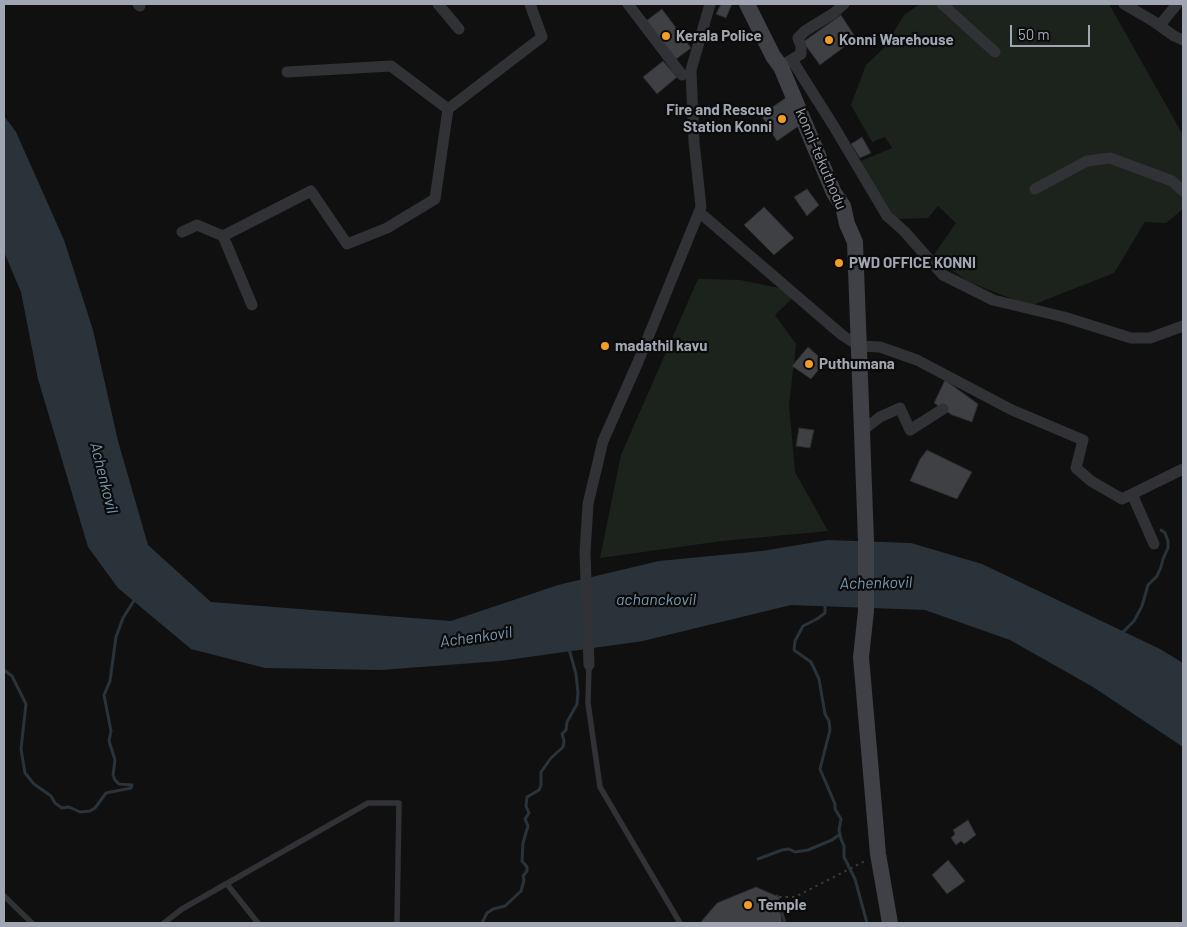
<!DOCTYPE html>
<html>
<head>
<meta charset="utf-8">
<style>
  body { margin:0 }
  #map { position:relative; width:1187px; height:927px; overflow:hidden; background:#101011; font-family:Barlow,sans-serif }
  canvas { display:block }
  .frame { position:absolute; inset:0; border:5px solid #a1a7b2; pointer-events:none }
  .scale { position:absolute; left:1010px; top:25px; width:80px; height:22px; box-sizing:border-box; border:2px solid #a1a7b2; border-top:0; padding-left:6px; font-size:15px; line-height:18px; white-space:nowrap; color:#a1a7b2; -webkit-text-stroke:4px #0b0b0c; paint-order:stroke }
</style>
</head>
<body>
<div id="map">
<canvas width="1187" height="927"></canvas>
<div class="frame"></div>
<div class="scale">50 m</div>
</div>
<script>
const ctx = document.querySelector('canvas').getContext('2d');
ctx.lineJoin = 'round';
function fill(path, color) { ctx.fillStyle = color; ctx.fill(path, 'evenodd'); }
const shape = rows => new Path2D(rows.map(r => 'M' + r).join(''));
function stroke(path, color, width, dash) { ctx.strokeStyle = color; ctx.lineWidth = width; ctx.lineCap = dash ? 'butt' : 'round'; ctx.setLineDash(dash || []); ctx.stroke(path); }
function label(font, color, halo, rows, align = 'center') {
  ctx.font = font + ' Barlow,sans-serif'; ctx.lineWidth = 4.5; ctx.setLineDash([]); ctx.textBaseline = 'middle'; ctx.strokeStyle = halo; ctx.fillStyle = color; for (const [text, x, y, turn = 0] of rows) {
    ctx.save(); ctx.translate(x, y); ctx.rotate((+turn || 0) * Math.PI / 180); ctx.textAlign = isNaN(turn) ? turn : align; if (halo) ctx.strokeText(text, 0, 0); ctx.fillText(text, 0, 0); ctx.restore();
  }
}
fill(shape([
  [920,4,1109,4,1183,135,1183,209,1166,223,1145,222,1114,273,1030,306,967,281,933,256,956,223,938,206,928,218,896,219,884,209,861,161,892,148,885,137,872,142,851,105,866,65,884,48,904,15],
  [698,279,740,280,799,292,775,315,796,344,789,405,795,472,828,531,722,541,600,558,621,455]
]), '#1c231c');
fill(shape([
  [4,116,16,132,64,240,93,330,118,441,148,545,211,602,451,621,558,585,659,561,762,551,828,540,911,543,982,564,1160,649,1183,663,1183,747,1093,687,1010,640,925,610,791,605,643,641,500,661,381,670,265,668,191,649,118,588,88,547,38,379,21,292,4,252]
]), '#293339');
stroke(shape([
  [825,602,825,613,817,619,803,626,795,641,794,650,811,662,819,679,825,714,829,721,830,730,820,769,835,804,835,809,841,819,839,830,841,839,844,846,844,857,855,879,867,923],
  [1120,635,1134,621,1142,606,1148,585,1157,576,1161,567,1163,559,1168,548,1168,541,1165,533,1161,530],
  [4,670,12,676,26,704,21,749,25,773,34,784,51,796,55,803,62,808,69,807,80,812,90,811,95,808,106,793,131,788,132,785],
  [132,785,119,784,115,780,113,775,115,760,109,741,111,731,104,695,110,681,116,637,123,618,135,599],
  [758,859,782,850,789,849,795,852,808,850,832,840,840,834],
  [777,896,785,923],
  [482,923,487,913,493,909,505,906,521,891,524,880,523,876,527,871,527,867,522,861,523,843,528,826,525,819,529,813,526,806,527,797,539,790,541,785,541,772,551,758,563,747,564,741,562,734,566,730,567,722,577,704,578,693,576,674,569,649]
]), '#293339', 3);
const building = shape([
  [721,4,732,4,726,18,716,14,721,4],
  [662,9,691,48,671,63,642,24,662,9],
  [841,15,856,38,820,65,803,42,841,15],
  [663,61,677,77,657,94,643,77,663,61],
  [787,97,803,123,777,141,761,115,787,97],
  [862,137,871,153,860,158,851,144,862,137],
  [807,189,819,205,807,216,794,197,807,189],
  [764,207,794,238,774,255,744,225,764,207],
  [808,347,825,362,811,379,792,366,808,347],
  [945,380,978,404,972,422,952,415,934,403,945,380],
  [799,428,814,430,810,448,796,446,799,428],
  [927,450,972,472,957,499,910,481,920,459,927,450],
  [968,820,976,835,964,844,961,841,956,845,951,838,955,834,953,830,968,820],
  [948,860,965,881,947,894,932,875,948,860],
  [756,887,779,897,782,923,700,923,717,903,756,887]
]);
fill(building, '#3e4044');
stroke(building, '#2a2a2d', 1);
stroke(shape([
  [779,897,795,897,865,861]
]), '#37393d', 2, [2.5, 4]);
stroke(shape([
  [589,665,588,703,600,787,680,923],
  [227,884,258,923],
  [4,896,32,923],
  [164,923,182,909,368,803,399,803,397,923]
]), '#313236', 5.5);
stroke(shape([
  [138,4,140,6],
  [438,4,459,29],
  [628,4,682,75],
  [942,4,995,52],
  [1124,4,1153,21,1174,36,1183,40],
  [1160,25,1177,4],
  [792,60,833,125,887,216,904,231,943,275,993,300,1064,317,1131,338,1150,338,1183,326],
  [786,63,801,54,801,46,798,38,805,31,834,13,844,4],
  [287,72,391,66,448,109,542,37,530,4],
  [1035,189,1087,161,1110,158,1172,181,1183,191],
  [699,212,842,335,859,346,880,347,917,360,1012,410,1083,440,1076,468,1091,481,1122,499,1183,469],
  [182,232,197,225,223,236,311,191,347,244,387,228,435,199,448,109],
  [223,236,252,305],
  [862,431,880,417,900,408,910,430,943,409],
  [1132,494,1154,544],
  [589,665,585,553,588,504,603,441,638,362,701,207,694,142,691,70,710,4]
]), '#313236', 11);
stroke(shape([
  [747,4,773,56,781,67,834,193,843,206,847,224,855,242,866,541,866,611,861,657,878,854,890,923]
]), '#3f4146', 16);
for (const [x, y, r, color] of [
  [666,36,5,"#f19d27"],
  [829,40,5,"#f19d27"],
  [782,119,5,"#f19d27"],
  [839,263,5,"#f19d27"],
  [605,346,5,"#f19d27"],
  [809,364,5,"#f19d27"],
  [748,905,5,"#f19d27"]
]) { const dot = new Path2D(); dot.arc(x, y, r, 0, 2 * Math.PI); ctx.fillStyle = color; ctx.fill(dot); stroke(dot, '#0b0b0c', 2); }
label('bold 15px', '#a1a7b2', '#0b0b0c', [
  ["Kerala Police",676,36],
  ["Konni Warehouse",839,40],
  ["Fire and Rescue",772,110,"right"],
  ["Station Konni",772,127,"right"],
  ["PWD OFFICE KONNI",849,263],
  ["madathil kavu",615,346],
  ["Puthumana",819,364],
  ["Temple",758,905]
], 'left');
label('15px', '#a1a7b2', '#0b0b0c', [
  ["konni-tekuthodu",821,159,67]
]);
label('italic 16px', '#7698ae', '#0b0b0c', [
  ["Achenkovil",104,478,76],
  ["Achenkovil",876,583,-1],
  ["achanckovil",656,600],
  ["Achenkovil",476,637,-8]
]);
</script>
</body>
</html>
